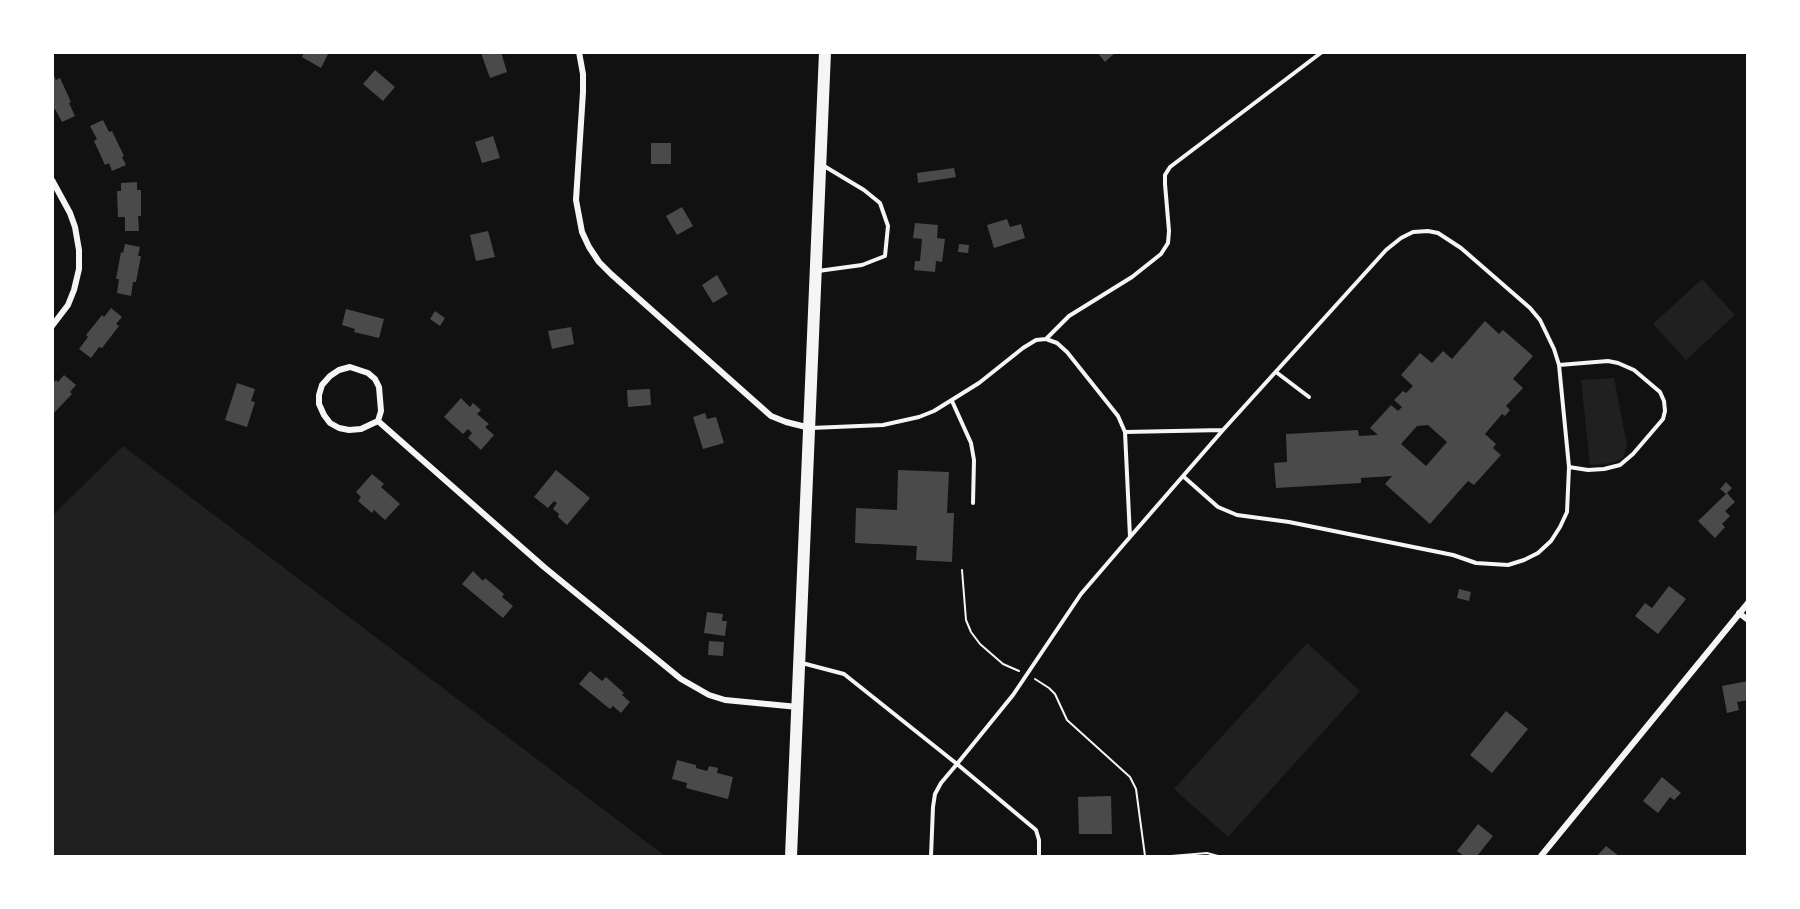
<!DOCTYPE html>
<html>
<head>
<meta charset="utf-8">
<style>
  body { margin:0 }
  #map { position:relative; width:1800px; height:909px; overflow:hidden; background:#111; font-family:"PT Sans Narrow",sans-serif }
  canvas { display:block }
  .frame { position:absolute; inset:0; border:54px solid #fff; pointer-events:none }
</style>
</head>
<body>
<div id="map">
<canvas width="1800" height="909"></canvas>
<div class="frame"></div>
</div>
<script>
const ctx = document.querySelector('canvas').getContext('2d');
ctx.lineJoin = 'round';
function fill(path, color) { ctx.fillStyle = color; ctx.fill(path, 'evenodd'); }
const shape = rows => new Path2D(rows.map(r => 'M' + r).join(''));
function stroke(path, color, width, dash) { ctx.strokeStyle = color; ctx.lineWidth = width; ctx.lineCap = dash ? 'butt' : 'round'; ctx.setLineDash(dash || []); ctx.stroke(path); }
fill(shape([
  [1702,279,1735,315,1686,360,1653,324],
  [1614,378,1627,445,1623,458,1612,463,1590,465,1581,380],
  [123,446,665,856,53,856,53,515],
  [1307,643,1360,691,1228,837,1174,789]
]), '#202020');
fill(shape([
  [304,52,329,52,321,68,302,57],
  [501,52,507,72,490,78,481,53],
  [1097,52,1116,52,1105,62],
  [375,70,395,87,383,101,363,84],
  [52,72,56,80,60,78,71,102,69,103,75,116,62,122,55,109,52,111],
  [103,120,109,132,112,131,124,156,122,157,126,165,112,171,109,163,105,165,94,141,97,139,90,126],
  [493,136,500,158,482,163,475,142],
  [651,143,671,143,671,164,651,164],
  [954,168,956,177,918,183,917,173],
  [137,182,137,190,141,190,141,216,138,216,139,231,125,231,125,217,118,217,117,191,121,191,121,183],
  [682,207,693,226,677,235,666,216],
  [1007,219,1010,227,1021,224,1025,238,994,248,987,225],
  [915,223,938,225,937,238,945,239,942,262,936,261,935,272,914,270,915,261,920,261,922,239,913,238],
  [488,231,495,257,476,261,470,235],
  [125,244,140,247,138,256,141,256,136,282,133,282,131,296,117,293,119,279,116,279,121,252,123,253],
  [959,244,969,245,968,253,958,252],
  [717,275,728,294,713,303,702,285],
  [111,308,122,317,116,324,119,326,102,348,99,347,91,358,79,349,88,337,86,335,102,315,104,317],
  [346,309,384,319,379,338,354,332,355,329,342,325],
  [435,311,445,318,440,326,430,319],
  [1485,321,1499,334,1503,330,1533,356,1513,379,1523,388,1506,406,1510,410,1505,416,1502,414,1485,434,1496,444,1493,448,1501,455,1474,485,1468,481,1430,524,1385,484,1392,476,1361,478,1361,483,1276,488,1274,463,1287,462,1286,434,1358,430,1359,436,1378,435,1370,428,1391,405,1398,411,1402,407,1394,400,1403,391,1406,393,1413,386,1401,375,1420,353,1432,363,1443,351,1452,359],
  [1428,425,1447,442,1426,466,1401,444,1417,426],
  [571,327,574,344,552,349,548,331],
  [64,375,76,385,70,392,72,394,52,415,52,384,56,380,58,382],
  [237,383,255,389,251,401,255,402,247,427,225,420],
  [650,389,651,405,628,407,627,390],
  [461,398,470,407,473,403,481,410,477,414,489,424,485,427,494,435,481,450,468,438,472,433,468,429,463,434,444,417],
  [705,413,707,419,716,417,724,443,703,449,693,417],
  [556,470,590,498,567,525,558,517,559,514,553,509,557,503,554,501,548,508,534,497],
  [898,470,949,472,947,513,954,513,952,562,916,560,917,546,855,543,856,508,897,510],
  [372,474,384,484,381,487,400,504,385,520,374,510,372,513,358,501,361,497,356,492],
  [1726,482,1732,488,1727,493,1735,502,1725,511,1730,516,1722,524,1725,527,1715,538,1698,521,1726,494,1720,489],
  [473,571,483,581,485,578,504,594,502,597,513,606,503,618,462,584],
  [1669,586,1686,599,1658,634,1635,616,1645,603,1652,608],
  [1459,589,1471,592,1469,601,1457,598],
  [707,612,723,614,722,621,727,621,725,636,704,633],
  [709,641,724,642,723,656,708,655],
  [590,671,602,681,606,677,624,693,622,695,630,702,621,713,613,706,610,709,579,684],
  [1748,681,1748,700,1737,702,1739,710,1727,713,1722,686],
  [1506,711,1528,729,1492,773,1470,755],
  [677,760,696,765,696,768,707,771,709,766,718,768,717,773,733,777,728,799,686,788,687,783,672,779],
  [1662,777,1681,793,1674,800,1670,797,1658,813,1643,801],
  [1111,796,1112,834,1079,834,1078,797],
  [1478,824,1493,836,1477,856,1464,856,1457,851],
  [1606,846,1619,856,1597,856]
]), '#4a4a4a');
stroke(shape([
  [962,570,966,620,971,632,980,644,1003,664,1019,671],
  [1035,679,1049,688,1055,694,1067,720,1130,777,1136,789,1145,856],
  [1171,856,1207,853,1218,856]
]), '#f5f5f5', 2);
stroke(shape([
  [818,271,862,265,885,256,888,226,880,203,864,190,824,166],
  [1046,339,1069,316,1132,277,1161,254,1168,243,1169,231,1165,184,1165,175,1170,167,1322,52],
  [1559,365,1608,361,1618,363,1634,370,1660,392,1664,401,1665,411,1663,419,1633,454,1620,465,1604,469,1588,470,1569,467],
  [1276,372,1309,397],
  [952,401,971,443,974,460,973,503],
  [811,428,883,425,919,417,934,411,979,383,1023,348,1036,340,1046,339,1057,343,1067,352,1118,416,1125,432,1130,537,1081,594,1013,695,957,764,1036,830,1039,840,1039,856],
  [1125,432,1223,430],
  [1130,537,1223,430,1386,250,1401,238,1413,232,1428,231,1438,233,1461,248,1530,308,1540,320,1554,349,1559,365,1569,467,1567,512,1560,527,1551,541,1538,553,1524,560,1508,565,1476,563,1453,555,1289,522,1237,515,1218,507,1184,477],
  [802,663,844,674,957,764,941,783,935,794,933,807,931,856]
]), '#f5f5f5', 4);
stroke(shape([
  [579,52,583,74,583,92,576,200,582,232,589,247,599,262,611,274,771,416,786,422,810,428],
  [52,180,70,213,75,227,79,250,79,269,74,290,68,305,52,326],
  [378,421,361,429,349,430,339,428,330,423,324,415,319,404,319,395,322,385,330,376,339,370,350,367,368,373,375,379,379,387,381,411,378,421,544,567,681,679,709,695,725,700,798,707],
  [1739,613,1748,620],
  [1541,856,1748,603]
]), '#f5f5f5', 6);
stroke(shape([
  [791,856,825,52]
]), '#f5f5f5', 12);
</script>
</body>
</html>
